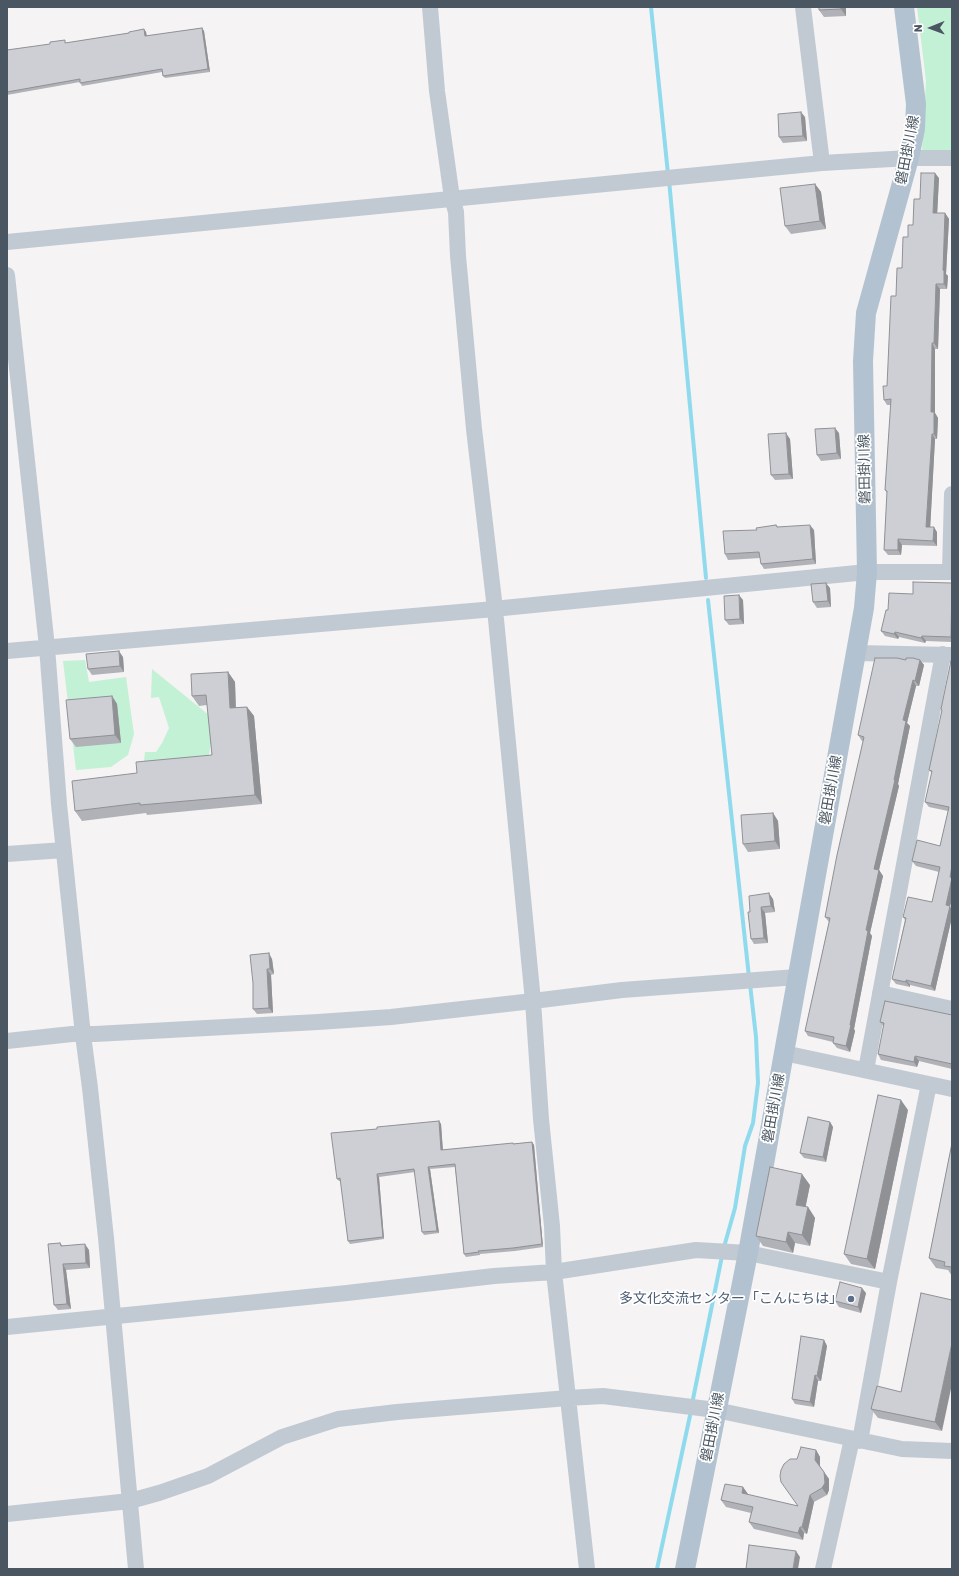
<!DOCTYPE html>
<html>
<head>
<meta charset="utf-8">
<style>
  body { margin:0 }
  #map { position:relative; width:959px; height:1576px; overflow:hidden; background:#f5f3f3; font-family:Rubik,sans-serif }
  canvas { display:block }
  .frame { position:absolute; inset:0; border:8px solid #4a5661; pointer-events:none }
  .north { position:absolute; left:911px; top:8px; width:40px; height:40px; -webkit-text-stroke:3px #fff; paint-order:stroke; rotate:269deg; font-size:11px; font-weight:700; line-height:16px; text-align:center; color:#4a5661 }
  .north::after { content:''; display:block; margin:auto; width:14px; height:18px; background:#4a5661; clip-path:polygon(50% 0,100% 100%,50% 72%,0 100%) }
</style>
</head>
<body>
<div id="map">
<canvas width="959" height="1576"></canvas>
<div class="frame"></div>
<div class="north">N</div>
</div>
<script>
const ctx = document.querySelector('canvas').getContext('2d');
ctx.lineJoin = 'round';
function fill(path, color) { ctx.fillStyle = color; ctx.fill(path, 'evenodd'); }
const shape = rows => new Path2D(rows.map(r => 'M' + r).join(''));
function stroke(path, color, width, dash) { ctx.strokeStyle = color; ctx.lineWidth = width; ctx.lineCap = dash ? 'butt' : 'round'; ctx.setLineDash(dash || []); ctx.stroke(path); }
function label(font, color, halo, rows, align = 'center') {
  ctx.font = font + ' Rubik,"Noto Sans JP",sans-serif'; ctx.lineWidth = 3.5; ctx.setLineDash([]); ctx.textBaseline = 'middle'; ctx.strokeStyle = halo; ctx.fillStyle = color; for (const [text, x, y, turn = 0] of rows) {
    ctx.save(); ctx.translate(x, y); ctx.rotate((+turn || 0) * Math.PI / 180); ctx.textAlign = isNaN(turn) ? turn : align; if (halo) ctx.strokeText(text, 0, 0); ctx.fillText(text, 0, 0); ctx.restore();
  }
}
fill(shape([
  [917,7,952,7,952,156,922,150,926,81],
  [85,660,89,682,126,677,134,734,128,755,111,767,76,770,63,661],
  [152,669,215,720,207,766,143,771,145,752,156,752,162,743,169,728,159,697,151,698]
]), '#c3f1d5');
stroke(shape([
  [651,7,668,174],
  [669,180,706,578],
  [708,600,749,977],
  [724,1247,735,1208,745,1146,753,1123,758,1083,756,1037,750,984],
  [692,1404,722,1256],
  [657,1569,691,1411]
]), '#90daee', 4);
stroke(shape([
  [430,7,437,91,452,198,456,212,458,256,474,429,495,609,533,1001,541,1119,552,1226,554,1272,587,1569],
  [803,7,822,163],
  [7,242,822,163,909,158,952,158],
  [7,275,47,647,59,804,83,1035,90,1088,106,1238,136,1569],
  [950,572,952,494],
  [7,651,483,610,867,572,952,572],
  [856,653,952,655],
  [7,854,64,850],
  [880,993,952,1009],
  [7,1041,72,1034,95,1034,318,1022,391,1017,533,1001,622,990,797,977],
  [784,1053,952,1089],
  [866,1070,943,654],
  [7,1327,347,1293,494,1276,554,1272,696,1250,748,1253,889,1282],
  [860,1441,889,1282,929,1084],
  [7,1514,130,1501,159,1493,208,1476,282,1437,338,1419,397,1412,568,1398,603,1396,716,1410,902,1449,952,1451],
  [823,1569,852,1439]
]), '#c1cad2', 16);
stroke(shape([
  [685,1569,748,1253,864,608,867,572,863,361,866,313,909,158,915,129,916,104,904,7]
]), '#b3c2d1', 20);
fill(shape([
  [819,7,862,7,846,8,846,16,824,17,819,10],
  [202,28,204,31,210,72,165,78,163,76,162,72,82,86,80,82,7,95,7,50,67,43,129,33,144,29,146,32,147,36],
  [805,117,807,141,783,143,779,137],
  [939,178,937,213,945,213,949,219,946,274,948,276,947,289,940,289,938,349,935,349,935,413,938,418,937,439,935,439,930,527,937,532,937,546,902,545,901,555,888,555,884,550,887,493,885,490,891,405,887,405,884,400,887,386,896,296,908,237,913,225,920,199],
  [815,184,821,192,826,229,791,234,785,226],
  [839,433,841,459,821,461,817,455],
  [790,439,793,479,775,480,771,475],
  [776,525,778,527,814,530,816,564,764,569,761,564,760,558,728,560,725,554,757,530],
  [952,583,952,642,926,641,925,643,899,637,898,639,885,636,881,631,888,610],
  [830,588,831,607,817,608,813,602],
  [743,600,744,624,729,625,725,620],
  [123,657,124,672,92,675,88,669],
  [906,660,920,660,924,665,919,686,916,686,907,723,910,726,898,784,899,786,879,870,883,876,870,933,872,936,854,1029,855,1031,850,1052,837,1048,833,1043,833,1042,808,1036,805,1031,829,922,825,917,863,741,862,741,858,735],
  [951,661,950,907,952,909,952,917,935,991,910,985,910,987,896,984,892,979,905,920,903,917,932,902,939,872,916,866,912,861,940,846,948,811,929,807,925,802,932,773,929,770,942,711,941,709],
  [228,672,235,682,236,708,247,707,254,716,262,804,147,815,146,813,82,821,75,811,137,773,212,755,207,705,199,706,192,696],
  [112,696,117,704,121,743,76,747,70,739],
  [773,813,778,821,780,849,748,852,743,844],
  [773,899,775,912,765,913,768,943,754,944,751,939,750,912],
  [272,959,274,974,271,975,273,1013,257,1014,253,1009,253,983],
  [952,1015,952,1069,919,1061,917,1067,881,1060,878,1054,884,1027,880,1022],
  [908,1110,875,1269,851,1264,844,1254],
  [439,1121,441,1124,443,1150,532,1142,534,1145,543,1247,515,1251,480,1254,480,1255,466,1257,464,1254,455,1167,430,1169,439,1233,424,1235,422,1232,415,1172,379,1177,384,1239,350,1244,348,1241,341,1181,339,1181,337,1179,377,1129],
  [830,1122,833,1127,826,1162,804,1158,800,1153],
  [952,1143,952,1276,948,1270,936,1268,929,1258],
  [810,1185,805,1207,808,1207,815,1218,810,1246,795,1243,793,1253,763,1246,756,1236],
  [60,1243,63,1246,89,1250,90,1268,66,1270,71,1309,58,1310,54,1305],
  [866,1293,861,1313,839,1307,835,1301],
  [921,1293,942,1431,878,1418,871,1409,901,1392],
  [824,1340,827,1346,821,1381,818,1381,814,1407,795,1404,792,1399],
  [816,1450,820,1457,820,1466,829,1479,829,1490,827,1495,814,1502,807,1534,804,1533,803,1540,754,1529,749,1522,751,1513,726,1507,721,1500,743,1487,748,1495,798,1506,797,1459]
]), '#b0b2b7');
fill(shape([
  [841,7,845,7,846,8,846,16,841,9],
  [202,28,204,31,210,72,208,69],
  [144,29,146,32,147,39,145,36],
  [801,112,805,117,807,141,803,136],
  [935,173,939,178,937,218,933,213],
  [815,184,821,192,826,229,820,221],
  [945,213,949,219,946,274,948,276,947,289,944,284,943,270],
  [936,284,940,289,938,349,934,343],
  [932,343,935,349,935,413,938,418,937,439,934,434,931,412],
  [835,428,839,433,841,459,837,453],
  [786,433,790,439,793,479,789,474],
  [932,434,935,439,930,532,926,527],
  [810,525,814,530,816,564,813,559],
  [934,527,937,532,937,546,933,541],
  [898,539,902,545,901,555,898,550],
  [826,583,830,588,831,607,828,601],
  [739,595,743,600,744,624,740,619],
  [895,632,899,637,898,639,894,634],
  [922,636,926,641,925,643,921,638],
  [119,651,123,657,124,672,120,666],
  [920,660,924,665,919,686,915,681],
  [228,672,235,682,236,718,230,708],
  [913,680,916,686,907,723,910,726,898,784,899,786,878,874,874,869,894,780,903,720],
  [112,696,117,704,121,743,115,735],
  [247,707,254,716,262,804,255,795],
  [773,813,778,821,780,849,775,841],
  [952,866,952,900,950,907,952,909,952,917,935,991,931,986,946,905,950,877],
  [879,870,883,876,870,933,872,936,854,1029,855,1031,850,1052,846,1046,850,1025,866,930],
  [769,893,773,899,775,912,771,906],
  [761,907,765,913,768,943,764,938],
  [269,953,272,959,274,974,270,969],
  [267,969,271,975,273,1013,269,1008],
  [906,980,910,985,910,987,906,982],
  [915,1056,919,1061,917,1067,914,1062],
  [901,1100,908,1110,875,1269,867,1259],
  [439,1121,441,1124,443,1153,441,1150],
  [830,1122,833,1127,826,1162,823,1157],
  [532,1142,534,1145,543,1247,542,1244],
  [428,1167,430,1169,439,1233,437,1231],
  [377,1174,379,1177,384,1239,383,1237],
  [802,1174,810,1185,804,1215,796,1205],
  [808,1207,815,1218,810,1246,802,1235],
  [788,1232,795,1243,793,1253,786,1242],
  [85,1244,89,1250,90,1268,86,1263],
  [63,1264,66,1270,71,1309,67,1304],
  [862,1288,866,1293,861,1313,858,1307],
  [824,1340,827,1346,821,1381,817,1376],
  [952,1343,952,1384,942,1431,935,1422],
  [815,1375,818,1381,814,1407,810,1402],
  [816,1450,820,1457,820,1467,815,1460],
  [824,1472,829,1479,829,1490,827,1495,822,1488],
  [743,1487,748,1494,747,1500,742,1493],
  [810,1495,814,1502,807,1534,802,1527],
  [800,1527,804,1533,803,1540,798,1533],
  [796,1551,800,1557,798,1569,793,1569]
]), '#909195');
const building = shape([
  [819,7,841,7,841,9,819,10,819,7],
  [202,28,208,69,163,76,162,69,80,83,80,79,7,92,7,50,50,44,50,42,65,40,65,43,129,33,129,32,144,29,145,36,202,28],
  [801,112,803,136,779,137,778,114,801,112],
  [921,173,935,173,933,213,945,213,943,270,944,271,944,284,936,284,934,343,932,343,931,412,934,412,934,434,932,434,926,527,934,527,933,541,898,539,898,550,884,550,887,491,885,490,891,399,884,400,883,386,887,386,891,296,896,296,897,268,902,268,903,237,908,237,908,225,913,225,914,199,920,199,921,173],
  [815,184,820,221,785,226,780,188,815,184],
  [835,428,837,453,817,455,815,429,835,428],
  [786,433,789,474,771,475,768,434,786,433],
  [776,525,777,527,810,525,813,559,761,564,759,552,725,554,723,531,757,530,756,528,776,525],
  [913,582,952,583,951,637,922,636,921,638,895,632,894,634,881,631,886,610,888,610,889,593,913,594,913,582],
  [826,583,828,601,813,602,811,584,826,583],
  [739,595,740,619,725,620,724,596,739,595],
  [119,651,120,666,88,669,86,654,119,651],
  [875,658,897,658,906,660,906,658,913,658,920,660,915,681,913,680,903,720,906,721,894,780,895,780,874,869,879,870,866,930,868,931,850,1025,851,1025,846,1046,833,1043,834,1037,805,1031,830,918,825,917,837,855,864,737,858,735,875,658],
  [951,661,952,661,952,866,950,877,952,878,946,905,950,906,931,986,906,980,906,982,892,979,906,918,903,917,908,897,932,902,940,867,912,861,917,840,940,846,949,807,925,802,932,771,929,770,942,710,941,709,951,661],
  [228,672,230,708,247,707,255,795,140,805,140,803,75,811,72,781,137,773,136,762,212,755,206,695,192,696,191,674,228,672],
  [112,696,115,735,70,739,66,700,112,696],
  [773,813,775,841,743,844,741,815,773,813],
  [769,893,771,906,761,907,764,938,751,939,748,912,750,912,749,896,769,893],
  [269,953,270,969,267,969,269,1008,253,1009,253,983,250,955,269,953],
  [885,1001,952,1015,952,1064,915,1056,914,1062,878,1054,884,1023,880,1022,885,1001],
  [878,1095,901,1100,867,1259,844,1254,878,1095],
  [808,1117,830,1122,823,1157,800,1153,808,1117],
  [439,1121,441,1150,513,1143,513,1144,532,1142,542,1244,513,1248,478,1251,479,1252,464,1254,455,1164,428,1167,437,1231,422,1232,414,1169,377,1174,383,1237,348,1241,340,1178,337,1179,331,1133,377,1129,377,1127,439,1121],
  [952,1143,952,1267,944,1266,945,1262,929,1258,952,1143],
  [770,1167,802,1174,796,1205,808,1207,802,1235,788,1232,786,1242,756,1236,770,1167],
  [60,1243,61,1246,85,1244,86,1263,63,1264,67,1304,54,1305,48,1244,60,1243],
  [840,1282,862,1288,858,1307,835,1301,840,1282],
  [921,1293,952,1300,952,1343,935,1422,871,1409,877,1386,901,1392,921,1293],
  [801,1336,824,1340,817,1376,815,1375,810,1402,792,1399,801,1336],
  [801,1447,816,1450,815,1460,824,1472,825,1483,822,1488,810,1495,802,1527,800,1527,798,1533,749,1522,753,1507,721,1500,725,1484,743,1487,742,1493,798,1506,781,1482,780,1476,781,1470,784,1464,790,1459,797,1459,801,1447],
  [749,1545,796,1551,793,1569,746,1569,749,1545]
]);
fill(building, '#cdcfd5');
stroke(building, '#909195', 1);
for (const [x, y, r, color] of [
  [851,1299,4,"#5c6f8a"]
]) { const dot = new Path2D(); dot.arc(x, y, r, 0, 2 * Math.PI); ctx.fillStyle = color; ctx.fill(dot); stroke(dot, '#fff', 1.5); }
label('14px', '#4a5661', '#fff', [
  ["磐田掛川線",908,150,-79],
  ["磐田掛川線",865,469,-91],
  ["磐田掛川線",831,790,-80],
  ["磐田掛川線",774,1108,-80],
  ["磐田掛川線",713,1427,-79]
]);
label('14px', '#4e5e75', '#fff', [
  ["多文化交流センター「こんにちは」",843,1299]
], 'right');
</script>
</body>
</html>
